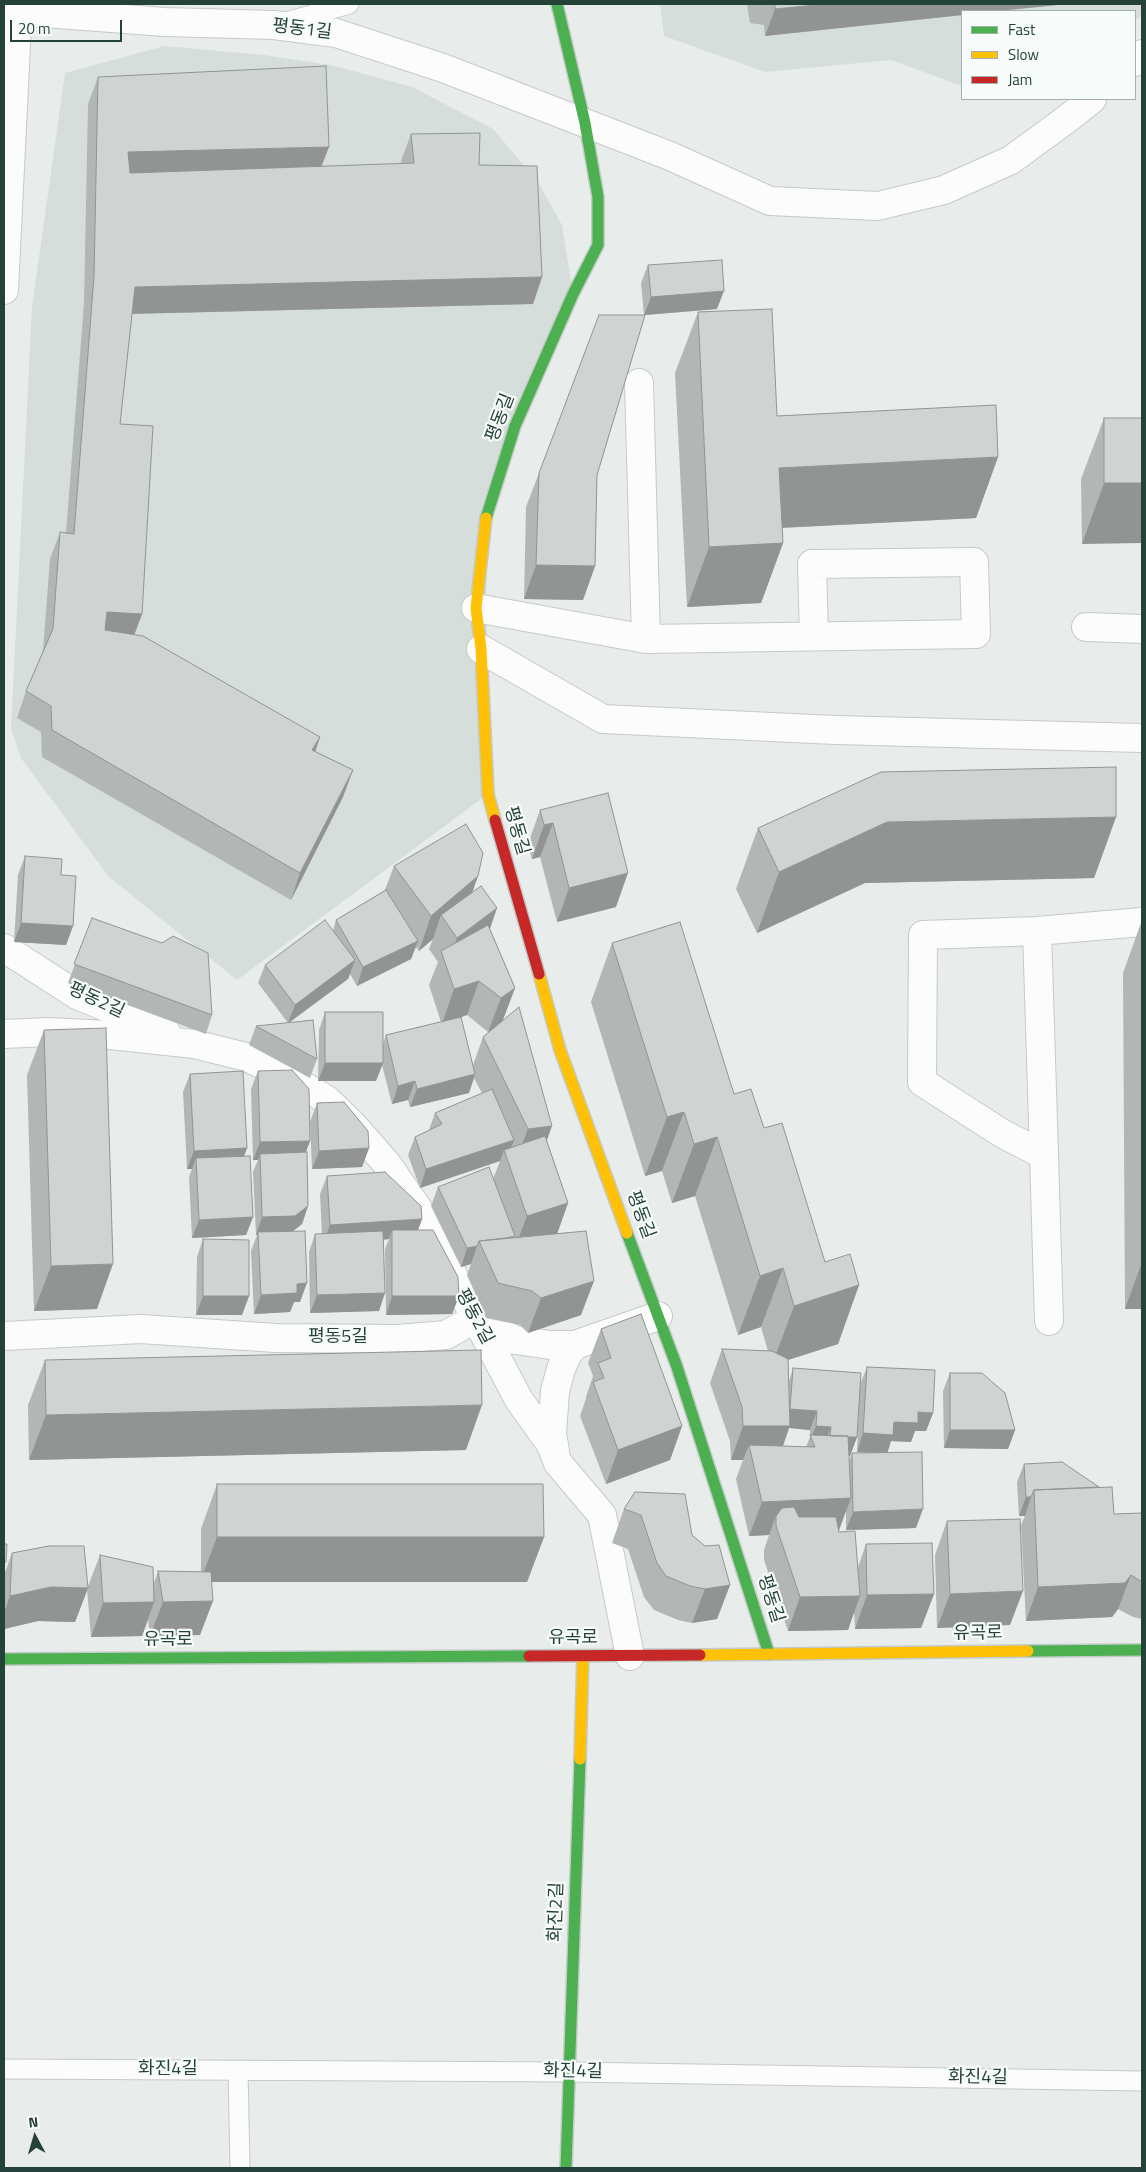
<!DOCTYPE html>
<html>
<head>
<meta charset="utf-8">
<style>
  body { margin:0 }
  #map { position:relative; width:1146px; height:2172px; overflow:hidden; background:#e8edeb; font-family:"Titillium Web",sans-serif }
  canvas { display:block }
  .frame { position:absolute; inset:0; border:5px solid #24423a; pointer-events:none }
  .legend { position:absolute; left:961px; top:10px; width:175px; height:90px; box-sizing:border-box; background:#f7fbf9; border:1px solid #a3b1ad; margin:0; padding:6px 9px; list-style:none; font-size:15px; color:#24423a }
  .legend li { display:flex; align-items:center; gap:10px; height:25px }
  .legend b { width:25px; border:1px solid #a3b1ad }
  .north { position:absolute; left:10px; top:2112px; width:50px; height:50px; -webkit-text-stroke:4px #f7fbf9; paint-order:stroke; rotate:354deg; font-size:14px; font-weight:700; line-height:20px; text-align:center; color:#24423a }
  .north::after { content:''; display:block; margin:auto; width:18px; height:22px; background:#24423a; clip-path:polygon(50% 0,100% 100%,50% 72%,0 100%) }
  .scale { position:absolute; left:10px; top:20px; width:112px; height:22px; box-sizing:border-box; border:2px solid #24423a; border-top:0; padding-left:6px; font-size:15px; line-height:18px; white-space:nowrap; color:#24423a; -webkit-text-stroke:4px #f7fbf9; paint-order:stroke }
</style>
</head>
<body>
<div id="map">
<canvas width="1146" height="2172"></canvas>
<div class="frame"></div>
<ul class="legend">
<li><b style="height:6px;background:#4caf50"></b>Fast</li>
<li><b style="height:6px;background:#ffc107"></b>Slow</li>
<li><b style="height:6px;background:#c62828"></b>Jam</li>
</ul>
<div class="north">N</div>
<div class="scale">20 m</div>
</div>
<script>
const ctx = document.querySelector('canvas').getContext('2d');
ctx.lineJoin = 'round';
function fill(path, color) { ctx.fillStyle = color; ctx.fill(path, 'evenodd'); }
const shape = rows => new Path2D(rows.map(r => 'M' + r).join(''));
function stroke(path, color, width, dash) { ctx.strokeStyle = color; ctx.lineWidth = width; ctx.lineCap = dash ? 'butt' : 'round'; ctx.setLineDash(dash || []); ctx.stroke(path); }
function label(font, color, halo, rows, align = 'center') {
  ctx.font = font + ' "Titillium Web","Noto Sans KR",sans-serif'; ctx.lineWidth = 4.5; ctx.setLineDash([]); ctx.textBaseline = 'middle'; ctx.strokeStyle = halo; ctx.fillStyle = color; for (const [text, x, y, turn = 0] of rows) {
    ctx.save(); ctx.translate(x, y); ctx.rotate((+turn || 0) * Math.PI / 180); ctx.textAlign = isNaN(turn) ? turn : align; if (halo) ctx.strokeText(text, 0, 0); ctx.fillText(text, 0, 0); ctx.restore();
  }
}
fill(shape([
  [660,4,1142,4,1142,15,1135,20,1135,11,962,11,962,86,891,60,765,72,664,36],
  [164,46,264,55,331,65,412,87,493,129,538,182,562,225,573,294,486,518,488,794,237,980,109,877,21,758,11,729,32,307,65,73]
]), '#d6dedb');
const lane = shape([
  [283,23,349,4],
  [4,2069,569,2072,1142,2081],
  [238,2070,240,2168]
]);
const street = shape([
  [4,10,165,22,274,25,336,33,443,68,585,123,670,156,770,201,878,206,944,190,1011,160,1067,119,1092,99],
  [1135,62,1142,54],
  [4,290,18,4],
  [639,383,646,639],
  [476,608,646,639,976,634,974,562,812,564,814,636],
  [1086,627,1142,629],
  [481,649,603,719,835,730,1142,738],
  [1037,931,1044,1155,1003,1134,922,1082,923,935,1037,931,1142,922],
  [4,948,77,995,166,1032],
  [4,1034,47,1032,110,1035,194,1044,246,1057,286,1075,327,1100,351,1123,387,1164,418,1209,519,1400,550,1443,558,1463,602,1515,630,1656],
  [1044,1155,1049,1321],
  [4,1336,141,1329,276,1338,398,1339,446,1335,474,1319,515,1340,550,1345,575,1345,658,1316],
  [555,1451,552,1434,555,1391,561,1369,567,1355,575,1345]
]);
const fast = shape([
  [486,518,515,426,573,294,598,245,598,197,585,123,557,4],
  [627,1233,677,1367,769,1654],
  [1028,1651,1142,1650],
  [4,1659,529,1656],
  [566,2168,580,1759]
]);
const slow = shape([
  [486,518,476,608,481,649,488,794,495,820],
  [539,974,560,1050,627,1233],
  [700,1655,1028,1651],
  [580,1759,583,1656]
]);
const jam = shape([
  [495,820,539,974],
  [529,1656,700,1655]
]);
stroke(lane, '#c5cac8', 21);
stroke(street, '#c5cac8', 30);
stroke(fast, '#c3cbc8', 14);
stroke(slow, '#c3cbc8', 14);
stroke(jam, '#c3cbc8', 14);
stroke(lane, '#fcfcfc', 19);
stroke(street, '#fcfcfc', 28);
stroke(fast, '#4caf50', 11);
stroke(slow, '#ffc107', 11);
stroke(jam, '#c62828', 11);
fill(shape([
  [747,4,1067,4,765,36,764,25,750,23],
  [98,77,322,167,402,164,401,161,411,134,479,165,542,277,533,304,132,314,120,424,142,614,134,635,320,737,315,752,343,797,291,900,42,757,41,732,17,718,26,691,43,651,50,559,60,532,66,533,84,303,88,104],
  [648,265,717,309,645,315,597,475,595,566,583,600,524,599,526,507,539,473,644,315,641,283],
  [698,312,777,416,998,457,976,518,782,528,783,543,761,603,687,607,675,373],
  [1104,418,1142,418,1082,544,1081,479],
  [608,793,616,907,557,922,540,857,532,859,528,844,540,810],
  [1116,817,1094,878,865,883,757,933,736,889,758,828],
  [25,856,73,926,66,945,14,942,18,875],
  [394,866,478,876,472,893,497,908,490,929,515,988,503,1020,547,1141,568,1203,557,1234,581,1315,528,1333,520,1325,486,1318,467,1275,471,1264,461,1267,431,1206,438,1187,493,1179,500,1161,420,1188,408,1155,415,1137,429,1130,435,1113,482,1093,474,1078,469,1093,410,1107,408,1100,392,1104,382,1065,376,1081,318,1081,319,1030,325,1012,383,1044,386,1035,441,1022,429,985,438,962,429,949,433,939,419,951,416,947,411,959,357,986,350,974,348,979,289,1023,317,1059,310,1078,249,1045,256,1026,288,1023,258,983,265,965,333,930,336,920,385,890],
  [467,1015,488,1032,493,1028,483,1037,473,1065,460,1017],
  [92,918,212,1015,206,1034,68,983],
  [1142,920,1142,1309,1125,1309,1123,973],
  [612,943,734,1094,764,1128,825,1262,859,1285,838,1344,788,1360,789,1381,793,1368,860,1385,867,1367,933,1413,926,1431,915,1431,911,1442,891,1441,887,1453,916,1528,846,1530,846,1511,839,1531,858,1567,866,1544,934,1594,921,1628,855,1629,854,1611,848,1630,788,1631,764,1560,764,1550,769,1535,749,1536,736,1479,743,1460,731,1460,730,1441,710,1383,722,1349,768,1351,761,1327,738,1335,695,1196,672,1203,662,1171,645,1176,591,1002],
  [859,1400,857,1452,872,1453,852,1453,849,1461,849,1456,850,1456,857,1437],
  [789,1428,810,1430,810,1437,806,1447,783,1446],
  [44,1030,97,1309,34,1311,27,1075],
  [258,1071,310,1141,306,1152,308,1206,302,1224,293,1231,300,1302,294,1302,290,1312,254,1314,251,1251,257,1235,256,1235,253,1172,258,1160,253,1160,251,1089],
  [190,1074,247,1148,244,1156,253,1217,246,1235,192,1238,189,1177,192,1169,187,1169,183,1092],
  [317,1103,369,1148,362,1167,312,1169,310,1122],
  [327,1176,422,1219,418,1230,459,1296,452,1314,386,1315,385,1249,389,1239,384,1240,379,1311,310,1313,309,1252,315,1234,322,1234,320,1194],
  [203,1239,249,1296,242,1315,196,1315,197,1257],
  [601,1329,682,1426,670,1460,606,1484,580,1416,586,1399,586,1397,593,1376,588,1363],
  [45,1360,466,1450,29,1460,28,1405],
  [950,1373,1015,1430,1008,1449,944,1448,943,1391],
  [1024,1464,1114,1514,1142,1513,1142,1619,1133,1617,1118,1609,1112,1617,1026,1621,1021,1525,1025,1516,1019,1516,1017,1482],
  [217,1484,544,1537,527,1582,212,1582,200,1635,150,1636,148,1620,142,1636,91,1637,87,1589,100,1555,154,1583,158,1571,201,1572,201,1529],
  [635,1492,692,1535,730,1585,717,1619,692,1623,678,1620,654,1610,644,1597,628,1549,612,1543,624,1509],
  [947,1521,1010,1625,937,1628,935,1555],
  [12,1553,88,1588,75,1622,38,1621,4,1629,4,1575]
]), '#b2b6b5');
fill(shape([
  [826,4,1067,4,997,11,962,11,962,15,765,36,775,9],
  [329,147,319,173,118,179,128,152],
  [542,277,533,304,125,314,135,287],
  [724,291,717,309,644,315,651,297],
  [998,457,976,518,757,529,779,468],
  [1104,483,1142,483,1142,543,1082,544],
  [783,543,761,603,687,607,709,547],
  [536,565,595,566,583,600,524,599],
  [107,612,142,614,132,641,97,639],
  [320,737,311,764,312,750],
  [353,770,343,797,291,900,300,873],
  [1116,817,1094,878,865,883,757,933,779,872,887,822],
  [553,823,540,857,532,859,544,825],
  [628,873,616,907,557,922,569,888],
  [478,876,466,910,441,915,433,939,419,951,431,916],
  [497,908,485,942,446,966,457,938],
  [21,923,73,926,66,945,14,942],
  [418,941,411,959,357,986,363,967],
  [355,960,348,979,288,1023,295,1005],
  [479,981,467,1015,442,1024,454,989],
  [515,988,502,1022,488,1032,501,998],
  [325,1063,383,1063,376,1081,318,1081],
  [475,1074,469,1093,410,1107,417,1089],
  [415,1081,408,1100,392,1104,398,1086],
  [684,1112,662,1171,645,1176,667,1117],
  [552,1126,540,1160,515,1163,528,1129],
  [717,1137,695,1196,672,1203,694,1144],
  [514,1140,507,1159,504,1150,500,1161,420,1188,426,1169],
  [310,1141,303,1159,260,1154,258,1160,253,1160,260,1142],
  [247,1148,240,1167,196,1158,192,1169,187,1169,194,1151],
  [369,1148,362,1167,312,1169,319,1151],
  [568,1203,556,1237,514,1250,527,1216],
  [308,1206,302,1224,288,1235,258,1232,257,1235,256,1235,262,1217],
  [253,1217,246,1235,192,1238,199,1220],
  [422,1219,415,1238,392,1230,389,1239,323,1243,330,1225],
  [477,1246,471,1264,461,1267,467,1248],
  [1142,1262,1142,1309,1125,1309],
  [113,1264,97,1309,34,1311,51,1266],
  [783,1268,761,1327,738,1335,760,1276],
  [594,1281,581,1315,528,1333,541,1298],
  [307,1283,300,1302,294,1302,290,1312,254,1314,261,1295,297,1284],
  [859,1285,838,1344,772,1365,794,1306],
  [385,1293,379,1311,310,1313,317,1295],
  [203,1296,249,1296,242,1315,196,1315],
  [392,1296,459,1296,452,1314,386,1315],
  [482,1405,466,1450,29,1460,46,1415],
  [790,1409,817,1411,810,1430,789,1428,778,1460,749,1445,743,1460,731,1460,743,1426],
  [918,1412,933,1413,926,1431,915,1431,911,1442,891,1441,887,1454,857,1452,863,1433],
  [682,1426,670,1460,606,1484,618,1450],
  [816,1426,831,1427,824,1446,811,1438],
  [950,1430,1015,1430,1008,1449,944,1448],
  [830,1436,857,1437,850,1456,823,1454],
  [1026,1497,1031,1497,1025,1516,1019,1516],
  [851,1498,838,1532,776,1516,769,1535,749,1536,762,1502],
  [923,1509,916,1528,846,1530,853,1512],
  [217,1537,544,1537,527,1582,200,1582],
  [1131,1575,1118,1609,1112,1617,1026,1621,1038,1587],
  [730,1585,717,1619,692,1623,705,1589],
  [51,1587,88,1588,75,1622,38,1621,4,1629,4,1613,10,1596],
  [1023,1591,1010,1625,937,1628,950,1594],
  [934,1594,921,1628,855,1629,867,1595],
  [860,1596,848,1630,788,1631,800,1597],
  [213,1601,200,1635,150,1636,163,1602],
  [154,1602,142,1636,91,1637,103,1603]
]), '#919493');
const building = shape([
  [775,4,826,4,775,9,775,4],
  [326,66,329,147,128,152,130,173,414,163,411,134,480,133,479,165,537,166,542,277,135,287,120,424,153,426,142,614,107,612,105,630,143,636,320,737,312,750,353,770,300,873,52,730,51,706,26,691,53,629,60,532,74,534,94,276,98,77,326,66],
  [722,260,724,291,651,297,648,265,722,260],
  [772,309,777,416,996,405,998,457,779,468,783,543,709,547,698,312,772,309],
  [599,315,645,315,597,475,595,566,536,565,539,473,599,315],
  [1104,418,1142,418,1142,483,1104,483,1104,418],
  [1116,767,1116,817,887,822,779,872,758,828,881,772,1116,767],
  [608,793,628,873,569,888,553,823,544,825,540,810,608,793],
  [466,824,483,853,478,876,431,916,394,866,466,824],
  [25,856,62,859,61,875,76,876,73,926,21,923,25,856],
  [481,886,497,908,457,938,441,915,481,886],
  [386,890,418,941,363,967,336,920,386,890],
  [92,918,162,943,173,936,208,953,212,1015,74,964,92,918],
  [325,920,355,960,295,1005,265,965,325,920],
  [680,922,734,1094,751,1089,764,1128,782,1123,825,1262,850,1254,859,1285,794,1306,783,1268,760,1276,717,1137,694,1144,684,1112,667,1117,612,943,680,922],
  [488,925,515,988,501,998,479,981,454,989,441,951,488,925],
  [519,1007,552,1126,528,1129,483,1037,519,1007],
  [325,1012,383,1012,383,1063,325,1063,325,1012],
  [461,1017,475,1074,417,1089,415,1081,398,1086,386,1035,461,1017],
  [313,1020,317,1059,256,1026,313,1020],
  [106,1028,113,1264,51,1266,44,1030,106,1028],
  [292,1070,309,1089,310,1141,260,1142,258,1071,292,1070],
  [243,1071,247,1148,194,1151,190,1074,243,1071],
  [492,1089,514,1140,426,1169,415,1137,442,1124,435,1113,492,1089],
  [344,1102,368,1131,369,1148,319,1151,317,1103,344,1102],
  [545,1136,568,1203,527,1216,504,1150,545,1136],
  [307,1152,308,1206,295,1216,262,1217,260,1154,307,1152],
  [250,1156,253,1217,199,1220,196,1158,250,1156],
  [489,1167,515,1236,506,1238,479,1241,477,1246,467,1248,438,1187,489,1167],
  [385,1172,421,1206,422,1219,330,1225,327,1176,385,1172],
  [392,1230,433,1230,458,1277,459,1296,392,1296,392,1230],
  [305,1231,307,1283,297,1284,297,1293,261,1295,258,1232,305,1231],
  [383,1231,385,1293,317,1295,315,1234,383,1231],
  [586,1231,594,1281,541,1298,532,1291,498,1283,479,1241,586,1231],
  [203,1239,249,1240,249,1296,203,1296,203,1239],
  [641,1314,682,1426,618,1450,593,1382,604,1378,598,1363,611,1358,601,1329,641,1314],
  [722,1349,772,1351,788,1359,790,1426,743,1426,742,1407,722,1349],
  [481,1350,482,1405,46,1415,45,1360,481,1350],
  [867,1367,935,1370,933,1413,918,1412,918,1423,894,1422,893,1435,863,1433,867,1367],
  [793,1368,861,1373,857,1437,848,1437,848,1436,830,1436,831,1427,816,1426,817,1411,790,1409,793,1368],
  [950,1373,982,1373,1005,1393,1015,1430,950,1430,950,1373],
  [810,1435,848,1436,851,1498,762,1502,749,1445,815,1447,810,1435],
  [922,1452,923,1509,853,1512,852,1453,922,1452],
  [1062,1462,1099,1487,1034,1490,1031,1497,1026,1497,1024,1464,1062,1462],
  [217,1484,543,1484,544,1537,217,1537,217,1484],
  [1112,1487,1114,1514,1142,1513,1142,1582,1131,1575,1125,1583,1038,1587,1034,1490,1112,1487],
  [635,1492,685,1494,692,1535,705,1546,719,1545,730,1585,705,1589,690,1586,666,1576,657,1563,641,1515,624,1509,635,1492],
  [794,1507,799,1517,836,1517,839,1532,855,1531,860,1596,800,1597,776,1526,776,1516,782,1508,794,1507],
  [1020,1519,1023,1591,950,1594,947,1521,1020,1519],
  [932,1543,934,1594,867,1595,866,1544,932,1543],
  [4,1544,7,1544,6,1562,4,1563,4,1544],
  [49,1546,84,1546,88,1588,51,1587,10,1596,12,1553,49,1546],
  [100,1555,153,1567,154,1602,103,1603,100,1555],
  [158,1571,211,1572,213,1601,163,1602,158,1571]
]);
fill(building, '#cfd4d2');
stroke(building, '#919493', 1);
label('18px', '#24423a', '#f7fbf9', [
  ["평동1길",302,30,7],
  ["평동길",501,418,-69],
  ["평동길",516,831,74],
  ["평동2길",96,1001,25],
  ["평동길",640,1215,70],
  ["평동2길",474,1317,62],
  ["평동5길",338,1338],
  ["평동길",770,1599,72],
  ["유곡로",978,1634,-1],
  ["유곡로",573,1639],
  ["유곡로",168,1641],
  ["화진2길",557,1912,-88],
  ["화진4길",168,2070],
  ["화진4길",573,2072,1],
  ["화진4길",978,2078,1]
]);
</script>
</body>
</html>
